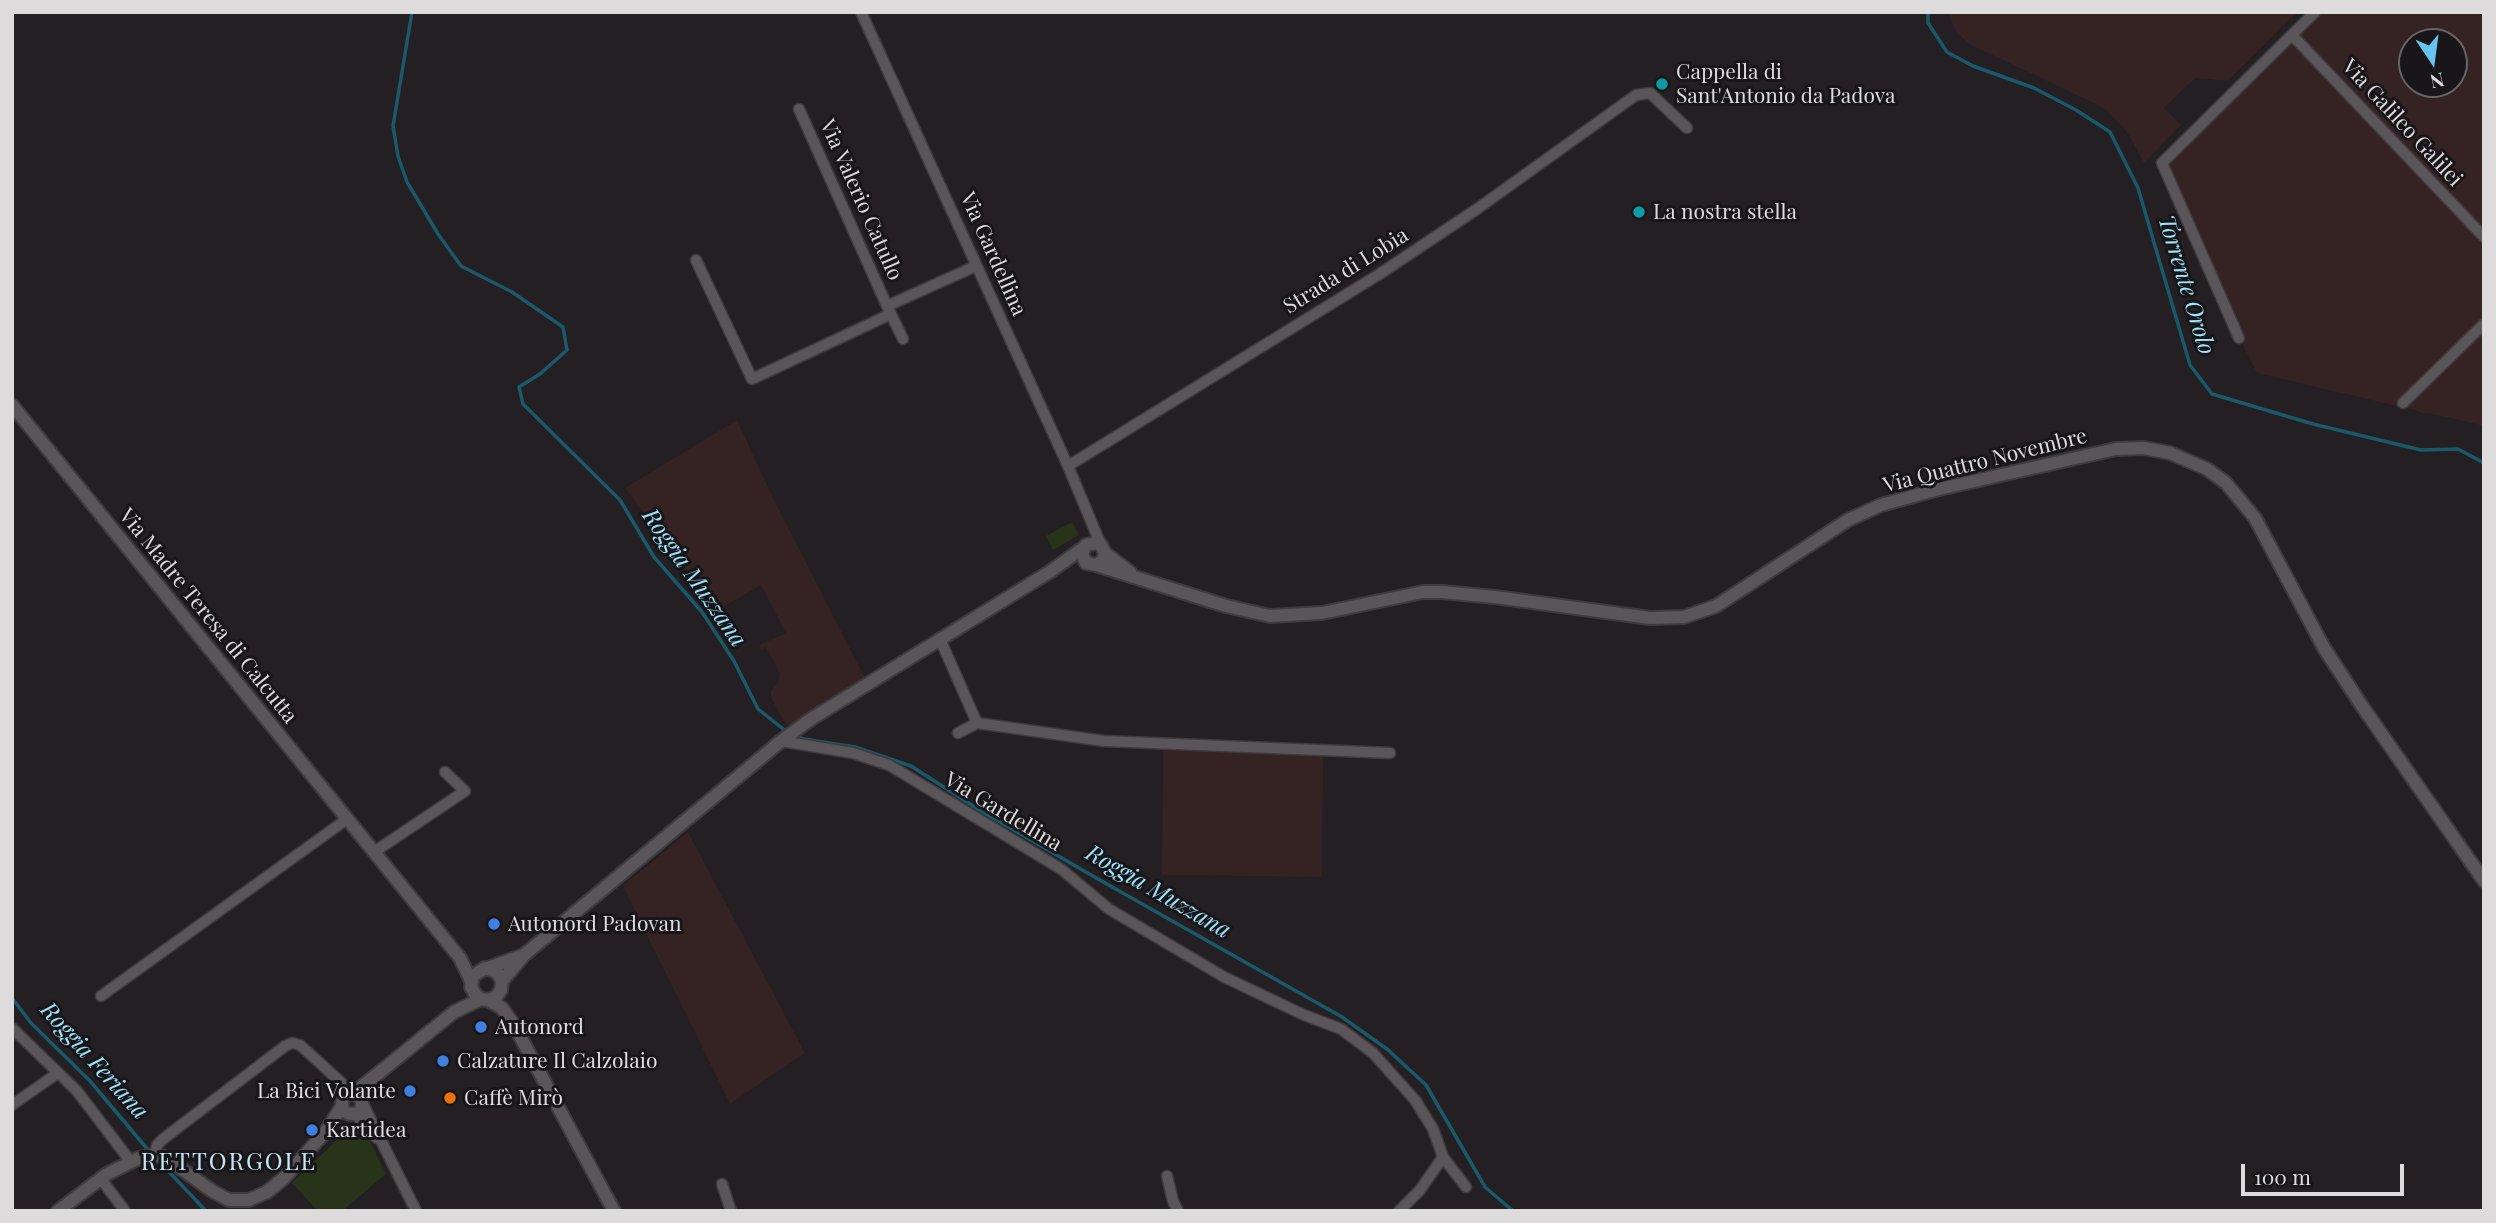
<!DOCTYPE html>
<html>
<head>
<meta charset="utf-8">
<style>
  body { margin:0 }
  #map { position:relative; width:2496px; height:1223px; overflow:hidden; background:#231f22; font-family:"Playfair Display",serif }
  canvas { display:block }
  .frame { position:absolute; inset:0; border:14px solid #dedbdd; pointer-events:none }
  .north { position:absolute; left:2398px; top:28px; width:70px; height:70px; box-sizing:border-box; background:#191619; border:2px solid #686567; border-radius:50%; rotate:167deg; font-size:19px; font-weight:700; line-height:28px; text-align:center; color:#dedbdd }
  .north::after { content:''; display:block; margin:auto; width:24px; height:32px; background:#67c4f0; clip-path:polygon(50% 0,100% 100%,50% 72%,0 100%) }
  .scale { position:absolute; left:2241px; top:1164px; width:163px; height:32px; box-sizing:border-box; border:4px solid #dedbdd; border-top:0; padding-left:9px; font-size:21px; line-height:24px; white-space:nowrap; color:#dedbdd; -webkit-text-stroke:5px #191619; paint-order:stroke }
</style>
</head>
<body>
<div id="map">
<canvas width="2496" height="1223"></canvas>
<div class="frame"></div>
<div class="north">N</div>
<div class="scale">100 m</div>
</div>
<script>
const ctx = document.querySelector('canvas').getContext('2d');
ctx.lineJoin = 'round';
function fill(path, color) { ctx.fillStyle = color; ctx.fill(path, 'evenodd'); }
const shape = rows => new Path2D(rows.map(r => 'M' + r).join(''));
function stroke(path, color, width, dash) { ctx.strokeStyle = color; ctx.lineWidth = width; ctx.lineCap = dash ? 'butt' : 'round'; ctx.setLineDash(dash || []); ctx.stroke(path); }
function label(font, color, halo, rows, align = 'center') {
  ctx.font = font + ' "Playfair Display",serif'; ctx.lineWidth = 6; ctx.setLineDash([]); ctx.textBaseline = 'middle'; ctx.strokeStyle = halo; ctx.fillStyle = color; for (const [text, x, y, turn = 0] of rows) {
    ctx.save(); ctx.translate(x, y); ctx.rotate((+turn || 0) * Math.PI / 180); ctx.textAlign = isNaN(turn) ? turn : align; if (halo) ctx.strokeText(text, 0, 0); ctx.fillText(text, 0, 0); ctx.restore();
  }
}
fill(shape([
  [1948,12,2298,12,2228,81,2195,78,2164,108,2181,125,2144,163,2127,132,2107,111,2098,105,1969,44,1956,32],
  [2312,12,2484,12,2484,426,2429,413,2423,414,2418,411,2257,373,2239,338,2160,160],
  [2412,42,2454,42,2454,84,2412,84],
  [737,420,772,496,865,678,850,692,790,726,784,722,771,698,771,691,778,683,780,674,766,647,761,650,759,645,786,633,761,585,718,610,625,488],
  [1163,749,1323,755,1322,877,1162,875],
  [688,832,805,1053,730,1104,623,886]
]), '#352222');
fill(shape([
  [1072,522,1079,535,1053,550,1046,536],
  [357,1130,367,1135,386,1174,342,1211,316,1209,292,1183,344,1133]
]), '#27341a');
stroke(shape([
  [412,12,393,126,398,156,407,182,438,234,461,266,512,292,563,327,567,350,540,374,519,387,523,404,620,500,654,557,702,612,734,661,758,709,787,732],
  [1928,12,1928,23,1947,52,1973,66,2034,88,2076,110,2110,132,2138,188,2190,365,2212,394,2313,424,2421,450,2458,449,2484,463],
  [794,735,804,739,855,747,911,766,981,811,1091,875,1342,1017,1387,1049,1426,1085,1485,1187,1513,1211],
  [12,998,31,1023,90,1081,149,1151],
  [157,1159,206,1211]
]), '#1a596a', 3.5);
const minor = shape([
  [861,12,1068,466,1101,545],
  [2292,35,2484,237],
  [799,109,887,306],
  [696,260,752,379,891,314],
  [2239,338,2162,163,2315,12],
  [903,339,887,306,976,266],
  [2403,403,2484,324],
  [1068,466,1378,275,1477,209,1636,95,1650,93,1687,128],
  [940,639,977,723,958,733],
  [977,723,1104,741,1390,753],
  [781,741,853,753,889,765,1061,869,1109,909,1224,977,1304,1015,1341,1029,1373,1053,1415,1100,1433,1129,1443,1157,1466,1187],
  [374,852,465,791,445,772],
  [101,996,347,819],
  [12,1028,77,1091,131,1162],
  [362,1102,416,1211],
  [12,1105,58,1073],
  [355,1114,377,1138],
  [155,1155,157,1145,163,1139,285,1046,292,1043,300,1045,344,1085,349,1094],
  [1167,1176,1173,1201,1178,1211],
  [101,1179,125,1211],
  [722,1184,731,1211],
  [1399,1211,1420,1190,1443,1157]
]);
const tertiary = shape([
  [12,405,460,958,471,981],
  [1105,553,1103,561,1096,565,1086,563,1082,554,1086,545,1096,543,1101,545,1105,553,1130,572],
  [1096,565,1226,606,1270,616,1322,613,1423,592,1442,592,1495,597,1650,618,1684,617,1716,606,1848,520,1881,505,1939,489,2116,449,2144,448,2170,453,2207,469,2226,483,2255,518,2324,648,2362,706,2484,881],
  [488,968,524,955],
  [502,981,497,972,485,968,473,976,471,987,475,994,481,999,488,1000,496,997,501,990,502,981,524,955,781,741,811,719,1051,571,1083,548],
  [488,1000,502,1008,514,1025,614,1211],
  [354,1093,454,1012,481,999],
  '342 1104a10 10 0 1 1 20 0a10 10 0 1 1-20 0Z',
  [58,1211,107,1174,139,1158,155,1155,165,1157,212,1191,229,1200,249,1200,267,1192,284,1178,326,1131,342,1106]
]);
stroke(minor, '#3e3b3e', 13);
stroke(tertiary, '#3e3b3e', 16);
stroke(minor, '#595558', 10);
stroke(tertiary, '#595558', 12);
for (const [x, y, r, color] of [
  [1662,84,7,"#0f9aa8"],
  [1639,212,7,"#0f9aa8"],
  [494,924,7,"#3f7fe0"],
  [481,1027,7,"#3f7fe0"],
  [443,1061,7,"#3f7fe0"],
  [410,1091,7,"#3f7fe0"],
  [450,1098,7,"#e8710a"],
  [312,1130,7,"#3f7fe0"]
]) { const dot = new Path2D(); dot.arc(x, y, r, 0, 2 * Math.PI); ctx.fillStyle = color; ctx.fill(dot); stroke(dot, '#191619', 2.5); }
label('21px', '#dedbdd', '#191619', [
  ["Cappella di",1676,72],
  ["Sant'Antonio da Padova",1676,96],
  ["La nostra stella",1653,212],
  ["Autonord Padovan",508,924],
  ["Autonord",495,1027],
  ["Calzature Il Calzolaio",457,1061],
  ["La Bici Volante",396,1091,"right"],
  ["Caffè Mirò",464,1098],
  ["Kartidea",326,1130]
], 'left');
label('21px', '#dedbdd', '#191619', [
  ["Via Galileo Galilei",2402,123,47],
  ["Via Valerio Catullo",861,200,66],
  ["Via Gardellina",993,254,66],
  ["Strada di Lobia",1346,271,-32],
  ["Via Quattro Novembre",1985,461,-14],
  ["Via Madre Teresa di Calcutta",208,616,51],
  ["Via Gardellina",1003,812,31]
]);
label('italic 23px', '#9ce4fc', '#191619', [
  ["Torrente Orolo",2186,285,73],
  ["Roggia Muzzana",694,578,55],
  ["Roggia Muzzana",1158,892,30],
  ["Roggia Feriana",94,1061,48]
]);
ctx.letterSpacing = '2px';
label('24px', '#c6e6f6', '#191619', [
  ["RETTORGOLE",229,1163]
]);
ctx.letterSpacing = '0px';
</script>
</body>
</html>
